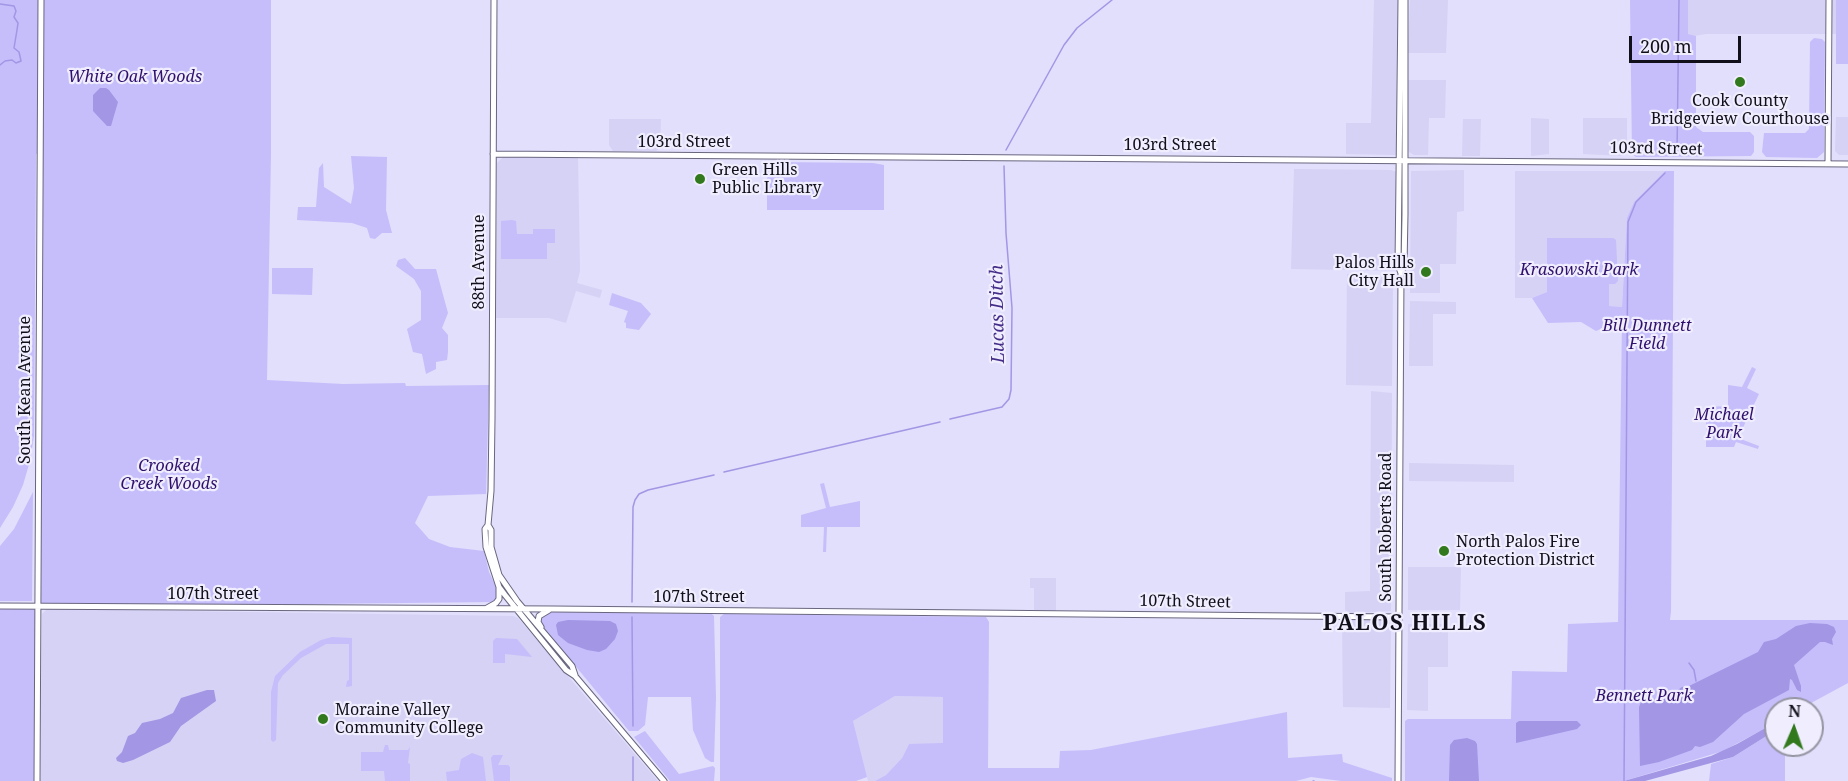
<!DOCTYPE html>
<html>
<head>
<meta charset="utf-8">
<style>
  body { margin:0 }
  #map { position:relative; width:1848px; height:781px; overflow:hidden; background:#e1dffb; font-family:"Noto Serif",serif }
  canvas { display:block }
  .north { position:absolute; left:1764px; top:697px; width:60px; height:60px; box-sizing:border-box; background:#efedfe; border:2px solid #9695a3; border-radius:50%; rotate:2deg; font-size:16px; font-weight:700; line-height:24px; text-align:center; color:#11101a }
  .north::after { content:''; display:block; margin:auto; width:21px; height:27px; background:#32791d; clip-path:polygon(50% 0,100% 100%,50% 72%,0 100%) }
  .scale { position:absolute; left:1629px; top:36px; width:112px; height:27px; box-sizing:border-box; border:3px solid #11101a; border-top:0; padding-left:8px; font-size:18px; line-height:21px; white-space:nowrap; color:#11101a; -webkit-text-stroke:4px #efedfe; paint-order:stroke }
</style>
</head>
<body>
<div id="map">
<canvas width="1848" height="781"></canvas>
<div class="north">N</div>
<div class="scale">200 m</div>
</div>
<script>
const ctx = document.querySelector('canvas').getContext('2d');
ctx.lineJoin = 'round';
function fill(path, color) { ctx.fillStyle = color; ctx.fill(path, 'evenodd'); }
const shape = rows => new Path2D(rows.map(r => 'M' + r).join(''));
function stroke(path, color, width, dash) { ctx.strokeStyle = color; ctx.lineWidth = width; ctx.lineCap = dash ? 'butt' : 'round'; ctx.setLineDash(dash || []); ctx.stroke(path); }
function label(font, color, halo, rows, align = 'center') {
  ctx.font = font + ' "Noto Serif",serif'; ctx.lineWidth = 4.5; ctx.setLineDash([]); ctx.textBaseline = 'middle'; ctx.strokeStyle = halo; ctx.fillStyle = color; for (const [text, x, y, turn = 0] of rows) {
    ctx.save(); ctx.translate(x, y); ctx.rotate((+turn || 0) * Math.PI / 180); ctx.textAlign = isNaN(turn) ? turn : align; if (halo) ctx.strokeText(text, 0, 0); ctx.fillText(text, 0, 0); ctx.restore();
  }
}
fill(shape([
  [1374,0,1399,0,1396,155,1346,154,1346,123,1371,123],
  [1410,0,1448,0,1446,53,1408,53],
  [1688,0,1836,0,1836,34,1706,34,1694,36,1688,34],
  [1408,80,1446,80,1445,118,1429,118,1428,155,1414,155,1409,152,1407,147],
  [1836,117,1848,117,1848,155,1839,155,1835,151],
  [1531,118,1549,119,1549,154,1531,156],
  [1583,118,1627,118,1627,152,1623,156,1583,154],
  [609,119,661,119,660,148,656,151,613,151,609,145],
  [1463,119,1481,119,1480,156,1462,156],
  [515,156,578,157,580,271,577,283,602,290,600,298,576,291,566,323,549,318,496,318,497,163,503,157],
  [1294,169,1391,170,1397,172,1397,271,1291,269],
  [1464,170,1464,211,1457,212,1456,264,1440,264,1440,293,1410,293,1411,171],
  [1515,171,1665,171,1634,202,1627,218,1622,307,1609,306,1609,284,1618,281,1547,292,1532,298,1515,298],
  [1347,274,1393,277,1392,386,1346,385],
  [1410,301,1456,302,1456,314,1433,314,1433,366,1409,366],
  [1371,391,1392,393,1391,611,1351,613,1345,610,1345,592,1370,591],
  [1409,463,1514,465,1514,482,1409,481],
  [1408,567,1461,567,1460,610,1408,610],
  [1030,578,1056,578,1056,612,1034,612,1034,588,1030,588],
  [47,609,513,616,518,618,658,781,40,781,42,614],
  [1342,620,1391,620,1390,708,1343,707],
  [1408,624,1448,624,1448,667,1428,667,1428,711,1407,710],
  [895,696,944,697,943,744,909,744,902,758,886,775,875,781,868,781,853,721]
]), '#d5d2f5');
fill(shape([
  [0,0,271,0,271,153,267,380,343,384,405,383,406,386,489,385,486,494,428,496,415,523,429,539,450,547,484,551,489,572,497,589,497,599,494,602,37,607,36,781,0,781,0,607,37,607,40,153,36,154,34,436,30,461,23,485,13,507,0,528],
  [1630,0,1688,0,1688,34,1696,36,1696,127,1703,132,1750,132,1754,136,1754,152,1751,156,1636,157,1632,154],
  [1836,0,1848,0,1848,64,1836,64],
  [1814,38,1822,39,1825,42,1824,152,1817,158,1766,157,1762,152,1764,133,1805,133,1809,129,1810,42],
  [351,156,387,157,386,210,392,233,382,233,375,239,370,238,367,228,352,223,297,220,298,207,316,207,319,168,323,163,324,187,351,204,354,188],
  [774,162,873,163,884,165,884,210,767,210,767,163],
  [1665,171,1674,171,1671,611,1670,620,1848,620,1848,683,1800,709,1776,709,1775,723,1723,751,1624,781,1405,781,1405,721,1408,719,1511,719,1512,671,1567,672,1568,624,1618,622,1622,320,1596,331,1581,322,1548,323,1532,298,1547,292,1547,238,1613,238,1616,240,1618,281,1615,284,1609,284,1609,306,1622,307,1627,218,1634,202],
  [512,220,516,221,517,234,533,234,533,229,555,229,555,243,547,243,547,259,501,259,501,221],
  [405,258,415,269,436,269,448,313,442,328,448,335,448,352,447,360,436,362,436,369,426,374,422,354,413,352,407,329,421,320,421,291,414,279,396,266,398,260],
  [272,268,313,268,312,295,272,294],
  [612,293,641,303,651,314,639,330,626,328,626,323,624,322,628,311,609,305],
  [1752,367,1756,369,1747,388,1759,394,1738,438,1759,446,1758,449,1736,442,1734,447,1706,447,1706,407,1728,406,1728,385,1742,387],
  [824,483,830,507,860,501,860,527,827,527,826,552,823,552,824,527,801,527,801,515,826,508,820,484],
  [33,492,32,601,0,601,0,546,14,529],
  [548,612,712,614,714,616,716,698,714,762,711,762,705,758,693,730,691,697,648,697,645,725,638,731,629,731,540,623,541,617],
  [724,614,986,617,989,622,988,768,1059,768,1060,751,1091,750,1287,712,1288,758,1342,754,1343,762,1392,778,1392,781,1341,781,1311,777,1296,781,875,781,886,775,902,758,909,744,943,743,943,697,895,696,853,721,867,777,856,781,720,781,720,617],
  [332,637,352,638,352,686,346,687,347,681,349,680,349,644,326,644,301,658,283,675,278,683,276,740,273,742,271,740,271,692,275,676,300,652,321,640],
  [496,638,517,639,532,657,505,654,505,663,493,663,493,641],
  [1776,730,1776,745,1785,745,1785,781,1709,781,1711,764,1733,757],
  [645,731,679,774,713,766,715,768,714,781,670,781,634,737],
  [385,745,388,745,389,750,408,750,410,747,408,763,410,764,410,781,385,781,384,771,361,771,361,752,383,752],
  [472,753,483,757,486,781,447,781,446,772,459,770,461,759],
  [493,755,503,755,498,765,508,765,510,767,510,781,494,781,491,758]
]), '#c5befb');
fill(shape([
  [100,88,106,88,109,90,118,102,111,126,107,126,93,111,93,95],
  [568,620,610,621,616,624,618,631,615,639,606,649,599,652,587,650,568,643,558,635,556,625,558,622],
  [1810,623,1827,624,1834,627,1836,632,1832,639,1833,645,1825,642,1820,642,1794,665,1801,686,1801,692,1797,690,1792,680,1790,679,1789,690,1744,714,1713,742,1700,747,1695,746,1692,750,1659,762,1640,766,1639,707,1641,702,1672,694,1682,687,1689,686,1758,652,1764,642,1776,639,1796,626],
  [207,690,214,690,216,701,181,726,170,742,133,760,123,763,117,761,116,758,122,752,128,736,135,733,142,723,160,719,173,713,181,698],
  [1519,721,1577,721,1581,725,1577,729,1516,743,1516,723],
  [1776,722,1776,730,1733,757,1645,781,1624,781,1711,756,1737,744],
  [1467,738,1475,741,1477,744,1479,781,1449,781,1450,745,1454,740]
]), '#a296e5');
stroke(shape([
  [0,4,14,6,16,11,14,17,18,23,17,30,14,48,19,52,21,61,16,63,12,60,5,61,0,65],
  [1006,150,1064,45,1077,28,1112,0],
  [1677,153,1679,0],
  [950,419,1002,407,1009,399,1011,390,1012,308,1006,233,1004,166],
  [724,472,940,422],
  [632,602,633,507,635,500,639,494,648,490,714,475],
  [632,617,633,726],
  [1689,663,1694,670,1696,681],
  [633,781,633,757],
  [1313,781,1314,781],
  [1624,781,1628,222,1636,202,1665,173]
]), '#a296e5', 1.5);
const minor = shape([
  [494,0,492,419,491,491,488,525,485,529,486,547,499,587,505,595,566,670,575,676,664,781],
  [1401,0,1398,265,1401,273],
  [493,154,1848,164],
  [1828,164,1829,0],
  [488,525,491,530,491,547,499,575,517,601,572,666,575,675],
  [0,606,553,609,1399,617],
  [487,608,496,603,499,599,499,588],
  [541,627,538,622,539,616,549,610],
  [37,781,41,0],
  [1398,781,1401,273,1404,266,1405,214,1405,0]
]);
stroke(minor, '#69667f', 7);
stroke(minor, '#fff', 5);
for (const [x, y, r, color] of [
  [1740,82,6,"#32791d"],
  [700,179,6,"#32791d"],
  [1426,272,6,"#32791d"],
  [1444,551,6,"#32791d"],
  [323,719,6,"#32791d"]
]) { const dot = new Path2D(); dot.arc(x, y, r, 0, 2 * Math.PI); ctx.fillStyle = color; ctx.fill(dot); stroke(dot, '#efedfe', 2); }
label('italic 16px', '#2f106c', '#efedfe', [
  ["White Oak Woods",135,77],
  ["Krasowski Park",1579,270],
  ["Bill Dunnett",1647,326],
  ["Field",1647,344],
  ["Michael",1724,415],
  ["Park",1724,433],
  ["Crooked",169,466],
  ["Creek Woods",169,484],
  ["Bennett Park",1644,696]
]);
label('16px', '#11101a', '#efedfe', [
  ["Cook County",1740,101,"center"],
  ["Bridgeview Courthouse",1740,119,"center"],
  ["Green Hills",712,170],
  ["Public Library",712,188],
  ["Palos Hills",1414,263,"right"],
  ["City Hall",1414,281,"right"],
  ["North Palos Fire",1456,542],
  ["Protection District",1456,560],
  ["Moraine Valley",335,710],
  ["Community College",335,728]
], 'left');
label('16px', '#11101a', '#efedfe', [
  ["103rd Street",684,142],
  ["103rd Street",1170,145],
  ["103rd Street",1656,149,1],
  ["88th Avenue",479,262,-90],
  ["South Kean Avenue",25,390,-90],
  ["South Roberts Road",1386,527,-90],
  ["107th Street",213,594],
  ["107th Street",699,597],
  ["107th Street",1185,602,1]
]);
label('italic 18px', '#442d88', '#efedfe', [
  ["Lucas Ditch",998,314,-91]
]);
ctx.letterSpacing = '1.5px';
label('bold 22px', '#11101a', '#efedfe', [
  ["PALOS HILLS",1405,624]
]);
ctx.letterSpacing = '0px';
</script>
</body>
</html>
